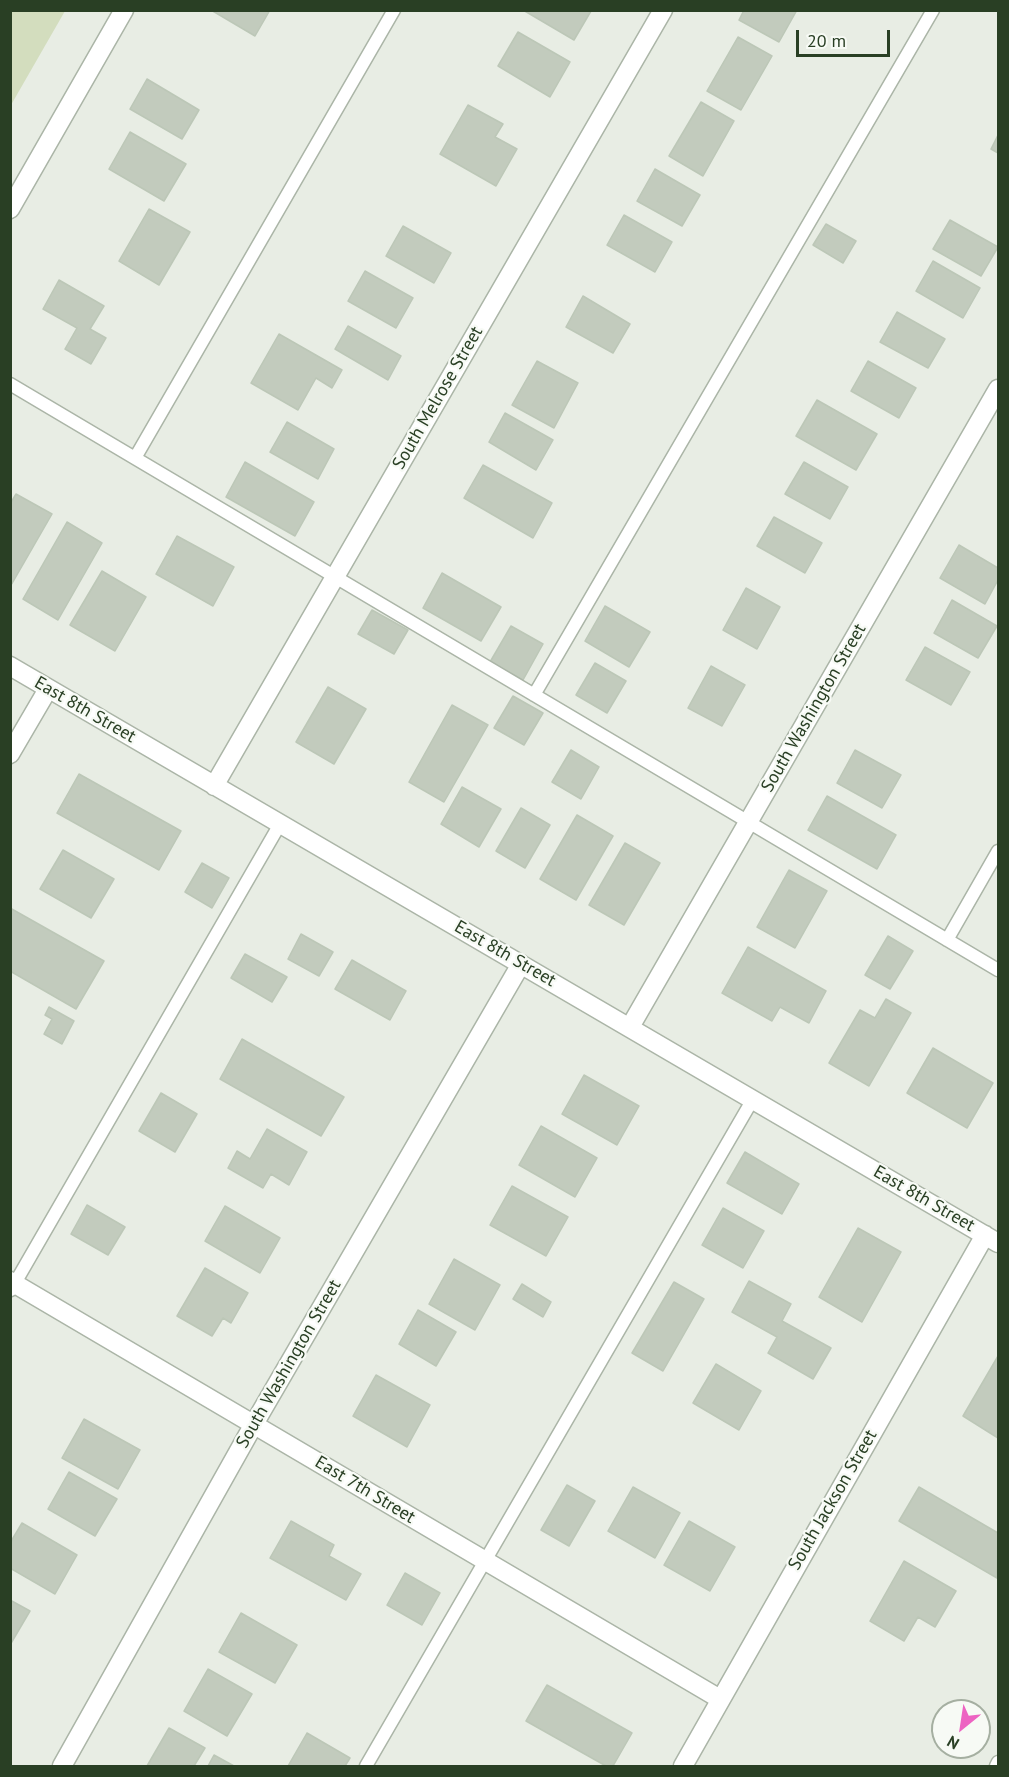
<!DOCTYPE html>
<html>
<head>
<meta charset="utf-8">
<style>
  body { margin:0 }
  #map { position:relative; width:1009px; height:1777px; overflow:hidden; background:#e8ede4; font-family:"PT Sans",sans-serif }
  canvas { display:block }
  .frame { position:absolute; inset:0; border:12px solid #293f24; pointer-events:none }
  .north { position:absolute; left:931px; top:1699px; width:60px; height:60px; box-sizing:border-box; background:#f7faf5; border:2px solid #a5afa1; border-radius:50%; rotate:210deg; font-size:16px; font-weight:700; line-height:24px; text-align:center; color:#293f24 }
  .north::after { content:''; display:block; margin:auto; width:21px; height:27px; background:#ed63c2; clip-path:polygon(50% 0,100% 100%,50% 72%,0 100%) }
  .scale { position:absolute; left:796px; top:30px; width:94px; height:27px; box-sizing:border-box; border:3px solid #293f24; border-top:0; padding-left:8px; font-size:18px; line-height:21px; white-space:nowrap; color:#293f24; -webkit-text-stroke:4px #f7faf5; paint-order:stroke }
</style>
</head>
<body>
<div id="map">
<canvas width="1009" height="1777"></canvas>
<div class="frame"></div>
<div class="north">N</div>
<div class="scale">20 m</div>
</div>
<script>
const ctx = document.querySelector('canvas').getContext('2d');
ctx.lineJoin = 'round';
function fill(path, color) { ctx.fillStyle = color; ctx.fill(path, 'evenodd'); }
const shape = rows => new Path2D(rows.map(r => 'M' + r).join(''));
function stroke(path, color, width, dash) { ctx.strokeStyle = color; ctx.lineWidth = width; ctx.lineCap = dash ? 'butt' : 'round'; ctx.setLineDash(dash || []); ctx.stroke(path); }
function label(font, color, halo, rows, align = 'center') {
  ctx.font = font + ' "PT Sans",sans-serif'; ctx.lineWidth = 4.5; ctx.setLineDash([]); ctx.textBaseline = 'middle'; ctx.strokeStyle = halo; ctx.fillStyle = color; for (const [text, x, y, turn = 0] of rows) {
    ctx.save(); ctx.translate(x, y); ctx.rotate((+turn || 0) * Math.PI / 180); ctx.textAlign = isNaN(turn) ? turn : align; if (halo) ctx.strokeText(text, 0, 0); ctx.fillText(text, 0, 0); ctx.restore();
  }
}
fill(shape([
  [11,10,65,11,11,105,10,11]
]), '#d3ddbe');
const building = shape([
  [211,10,270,10,255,36,211,10],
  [523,10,591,10,591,11,574,40,523,10],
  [744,10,797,10,779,42,739,20,744,10],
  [518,32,570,62,550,97,498,66,518,32],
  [738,37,772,56,741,110,707,91,738,37],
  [147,79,199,110,182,139,130,109,147,79],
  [701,102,734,121,703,176,669,156,701,102],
  [468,105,503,124,495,137,517,149,496,186,440,154,468,105],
  [130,132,186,164,164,201,109,169,130,132],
  [998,135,998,153,991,149,998,135],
  [655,169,700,195,682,226,637,201,655,169],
  [149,209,190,232,159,285,119,261,149,209],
  [624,215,672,242,655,272,607,245,624,215],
  [950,220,998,247,981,276,933,249,950,220],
  [826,224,856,241,843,263,813,245,826,224],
  [403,226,451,253,434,283,386,256,403,226],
  [933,261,980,288,963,318,916,291,933,261],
  [365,271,413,298,396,328,348,301,365,271],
  [59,280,104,306,90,329,106,338,91,364,65,349,77,328,43,309,59,280],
  [583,296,630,324,613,353,566,327,583,296],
  [897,312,945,339,928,368,880,342,897,312],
  [348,326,401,356,388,380,335,349,348,326],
  [279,334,342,370,332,388,316,378,298,410,251,383,279,334],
  [537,361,578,383,554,428,512,405,537,361],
  [868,361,916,388,899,418,851,391,868,361],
  [817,400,877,434,856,470,796,436,817,400],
  [505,413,553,440,536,470,489,442,505,413],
  [287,422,334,449,318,479,270,452,287,422],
  [245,462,314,502,295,536,226,497,245,462],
  [804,462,848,487,830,519,785,494,804,462],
  [483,465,552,503,533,538,464,498,483,465],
  [16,494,52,514,10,587,10,504,16,494],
  [774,517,822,543,805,573,757,546,774,517],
  [67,522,102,543,58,620,23,599,67,522],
  [177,536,234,567,213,606,156,574,177,536],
  [959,545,998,568,998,580,985,604,940,578,959,545],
  [102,571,146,597,115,651,70,625,102,571],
  [442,573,501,607,481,641,423,608,442,573],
  [746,588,780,607,757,649,723,630,746,588],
  [952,600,997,626,978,658,934,633,952,600],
  [605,606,650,632,629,667,585,641,605,606],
  [372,610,408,630,394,654,358,634,372,610],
  [511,626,543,644,523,680,490,662,511,626],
  [925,647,970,672,951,705,906,680,925,647],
  [595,663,626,681,607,713,576,695,595,663],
  [711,666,745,685,722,726,688,708,711,666],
  [328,687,366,709,334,764,296,742,328,687],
  [513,696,543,713,524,745,494,728,513,696],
  [452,705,488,725,444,802,409,782,452,705],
  [571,750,599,767,581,799,552,782,571,750],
  [855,750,901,775,882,808,837,783,855,750],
  [79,774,181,831,159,870,57,813,79,774],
  [462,787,501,809,479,847,441,824,462,787],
  [827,796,896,835,877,869,808,830,827,796],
  [521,808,550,825,525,868,496,851,521,808],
  [577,815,613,836,576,900,540,879,577,815],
  [625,843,660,863,624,925,589,905,625,843],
  [63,850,114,879,91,918,40,889,63,850],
  [202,863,229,878,212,908,185,892,202,863],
  [789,870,827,891,795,948,757,927,789,870],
  [10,908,104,961,76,1009,10,971,10,908],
  [301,934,333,952,319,976,288,959,301,934],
  [888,936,913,951,890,989,865,975,888,936],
  [748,947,826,991,809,1023,780,1007,772,1021,722,993,748,947],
  [245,954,287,977,272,1002,231,978,245,954],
  [352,960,406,991,390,1020,335,989,352,960],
  [886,999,911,1013,869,1086,829,1063,860,1010,875,1018,886,999],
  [49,1007,74,1021,62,1044,44,1034,52,1019,45,1015,49,1007],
  [242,1039,344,1097,321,1136,220,1079,242,1039],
  [933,1048,993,1083,967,1128,907,1093,933,1048],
  [584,1075,639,1106,617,1145,562,1114,584,1075],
  [161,1093,197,1114,175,1152,139,1131,161,1093],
  [541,1126,597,1158,575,1197,519,1165,541,1126],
  [267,1129,307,1152,289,1185,271,1174,263,1188,228,1168,237,1151,250,1159,267,1129],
  [745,1152,799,1184,782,1214,727,1183,745,1152],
  [512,1186,568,1217,546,1256,490,1225,512,1186],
  [87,1205,125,1227,108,1255,71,1234,87,1205],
  [225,1206,280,1238,260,1273,205,1241,225,1206],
  [723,1208,764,1231,743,1268,702,1245,723,1208],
  [858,1228,901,1252,862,1322,819,1297,858,1228],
  [454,1259,500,1285,475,1330,429,1304,454,1259],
  [205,1268,248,1293,231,1323,223,1318,212,1336,177,1316,205,1268],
  [749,1281,791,1304,782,1321,831,1348,813,1379,768,1353,777,1337,732,1312,749,1281],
  [674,1282,704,1299,663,1371,632,1353,674,1282],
  [522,1284,551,1302,543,1317,513,1299,522,1284],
  [418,1310,456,1332,436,1366,399,1344,418,1310],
  [998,1356,998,1438,963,1416,998,1356],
  [716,1364,761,1391,739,1430,693,1403,716,1364],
  [376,1375,430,1405,407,1447,353,1416,376,1375],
  [84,1419,140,1450,118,1489,62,1458,84,1419],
  [69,1472,117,1499,95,1536,48,1509,69,1472],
  [567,1485,595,1501,569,1546,541,1530,567,1485],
  [633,1487,680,1513,655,1558,608,1531,633,1487],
  [919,1487,998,1533,997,1578,899,1521,919,1487],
  [291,1521,334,1545,329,1556,361,1574,346,1600,270,1558,291,1521],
  [689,1521,735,1547,710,1591,664,1565,689,1521],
  [22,1523,77,1555,55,1594,10,1568,10,1543,22,1523],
  [904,1561,956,1591,935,1627,918,1617,904,1641,870,1621,904,1561],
  [405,1573,440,1593,422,1625,387,1605,405,1573],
  [10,1600,30,1611,10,1645,10,1600],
  [241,1613,297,1645,275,1683,219,1652,241,1613],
  [208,1669,252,1694,227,1736,184,1711,208,1669],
  [547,1685,632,1733,613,1766,606,1766,526,1721,547,1685],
  [169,1728,205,1748,194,1766,147,1766,169,1728],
  [307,1733,350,1758,345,1766,288,1766,307,1733],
  [214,1755,234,1766,208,1766,214,1755]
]);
fill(building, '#c2cbbd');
stroke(building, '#bcc7b7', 1.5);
const service = shape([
  [10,384,998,970],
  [135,458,394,10],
  [534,695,933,10],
  [947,940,998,851],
  [11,1290,280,824],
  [366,1766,753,1099],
  [996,1766,998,1762]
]);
const minor = shape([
  [10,209,124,10],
  [10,666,998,1243],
  [10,754,48,689],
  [214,786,663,10],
  [630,1027,998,389],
  [10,1281,720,1699],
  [62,1766,254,1424,521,964],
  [683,1766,985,1235]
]);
stroke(service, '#abb5a7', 15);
stroke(minor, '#abb5a7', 21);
stroke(service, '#fff', 12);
stroke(minor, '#fff', 18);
label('18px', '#293f24', '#f7faf5', [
  ["South Melrose Street",438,398,-60],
  ["South Washington Street",814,708,-60],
  ["East 8th Street",85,710,30],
  ["East 8th Street",505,954,30],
  ["East 8th Street",924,1199,30],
  ["South Washington Street",289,1364,-60],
  ["East 7th Street",365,1490,31],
  ["South Jackson Street",833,1500,-60]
]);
</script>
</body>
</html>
